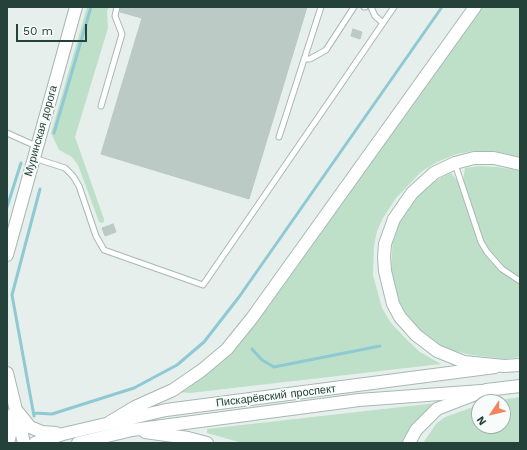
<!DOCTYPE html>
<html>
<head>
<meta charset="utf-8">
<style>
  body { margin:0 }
  #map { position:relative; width:527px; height:450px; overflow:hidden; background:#e6efeb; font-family:"Work Sans",sans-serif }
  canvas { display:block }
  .frame { position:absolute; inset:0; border:8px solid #24423a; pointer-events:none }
  .north { position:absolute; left:471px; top:394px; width:40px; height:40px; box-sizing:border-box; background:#f7fbf9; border:1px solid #a3b1ad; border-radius:50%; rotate:235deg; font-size:11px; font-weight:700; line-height:16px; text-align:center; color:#24423a }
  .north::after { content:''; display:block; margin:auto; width:14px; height:18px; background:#f4845f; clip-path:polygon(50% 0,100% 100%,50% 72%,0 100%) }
  .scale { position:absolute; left:16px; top:24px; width:71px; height:18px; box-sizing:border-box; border:2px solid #24423a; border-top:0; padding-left:5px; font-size:12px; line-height:14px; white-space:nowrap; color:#24423a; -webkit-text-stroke:3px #f7fbf9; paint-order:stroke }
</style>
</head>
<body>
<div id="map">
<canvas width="527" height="450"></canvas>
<div class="frame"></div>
<div class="north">N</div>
<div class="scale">50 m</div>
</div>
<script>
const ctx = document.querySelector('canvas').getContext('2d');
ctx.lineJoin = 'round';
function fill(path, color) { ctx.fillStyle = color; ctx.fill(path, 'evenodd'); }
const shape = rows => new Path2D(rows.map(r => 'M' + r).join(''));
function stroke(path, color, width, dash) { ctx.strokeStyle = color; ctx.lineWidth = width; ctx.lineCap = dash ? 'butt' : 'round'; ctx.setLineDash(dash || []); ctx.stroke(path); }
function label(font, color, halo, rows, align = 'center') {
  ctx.font = font + ' "Work Sans",sans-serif'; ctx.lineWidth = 3.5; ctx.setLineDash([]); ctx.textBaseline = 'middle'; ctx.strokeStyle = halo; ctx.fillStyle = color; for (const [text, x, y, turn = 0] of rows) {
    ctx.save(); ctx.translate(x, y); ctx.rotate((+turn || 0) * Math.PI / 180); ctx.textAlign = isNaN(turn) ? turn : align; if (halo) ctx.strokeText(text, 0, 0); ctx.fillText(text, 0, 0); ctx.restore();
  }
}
fill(shape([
  [87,7,109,7,107,12,108,28,75,137,104,219,104,222,101,223,99,222,78,165,72,157,59,150,51,133],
  [482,7,520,7,520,157,494,151,473,151,457,154,437,162,421,172,396,198,383,218,377,231,374,246,373,275,382,308,391,323,408,341,420,352,441,364,190,393,179,392,225,357],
  [479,166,498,167,520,171,520,357,505,359,471,355,451,350,431,341,419,331,404,314,398,302,391,271,393,235,408,207,415,199,427,186,446,175,451,173,459,183,463,181,465,168],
  [520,397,520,443,423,443,436,424,445,417,479,405,479,426,503,426,503,402,488,402],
  [436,403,406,443,242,443,207,433,207,429]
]), '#bfe0c8');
stroke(shape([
  [54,133,91,7],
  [7,207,21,163],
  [252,349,262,360,274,367,380,346],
  [34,413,52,414,134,388,177,365,204,342,239,297,442,7],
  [34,416,12,295,40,189]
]), '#8ec9d4', 3);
const building = shape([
  [121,7,307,7,249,199,101,154,142,18,120,12,121,7],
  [353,29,362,32,360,39,351,36,353,29],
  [113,224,116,232,105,236,102,228,113,224]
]);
fill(building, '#bbcac4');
stroke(building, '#b8c9c2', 1);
const service = shape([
  [364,7,365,7],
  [371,7,375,16,383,23],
  [304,59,310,59,326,50,354,7],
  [101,106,122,34,115,16,117,7],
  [7,133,36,146],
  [279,137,321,7],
  [34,158,65,168,73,176,79,186,96,236,104,250,203,285,394,7],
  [455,164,481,242,487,252,502,269,520,281]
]);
const tertiary = shape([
  [7,255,76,7],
  [7,373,24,443],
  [17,411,30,427,42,432,56,433],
  [110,422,135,407,173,390,202,370,227,349,252,318,475,7],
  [145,432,188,438,207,443],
  [8,443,11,431,13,414],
  [35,443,63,434,166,410,495,367],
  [78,443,132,430,359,400,481,391]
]);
const secondary = shape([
  [520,164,494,158,474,158,455,163,434,173,412,193,394,219,385,244,384,257,385,271,393,304,400,317,416,335,437,351,464,362,504,366,520,365],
  [409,443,416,430,437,409,486,390,520,386]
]);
stroke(service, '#a8b8b2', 7);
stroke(tertiary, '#a8b8b2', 14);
stroke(secondary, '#a4bbb3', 14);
stroke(service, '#fff', 5);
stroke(tertiary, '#fff', 12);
stroke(secondary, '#fff', 12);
label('11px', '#24423a', '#f7fbf9', [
  ["Муринская дорога",41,131,-74],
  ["Пискарёвский проспект",276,396,-7]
]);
</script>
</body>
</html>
